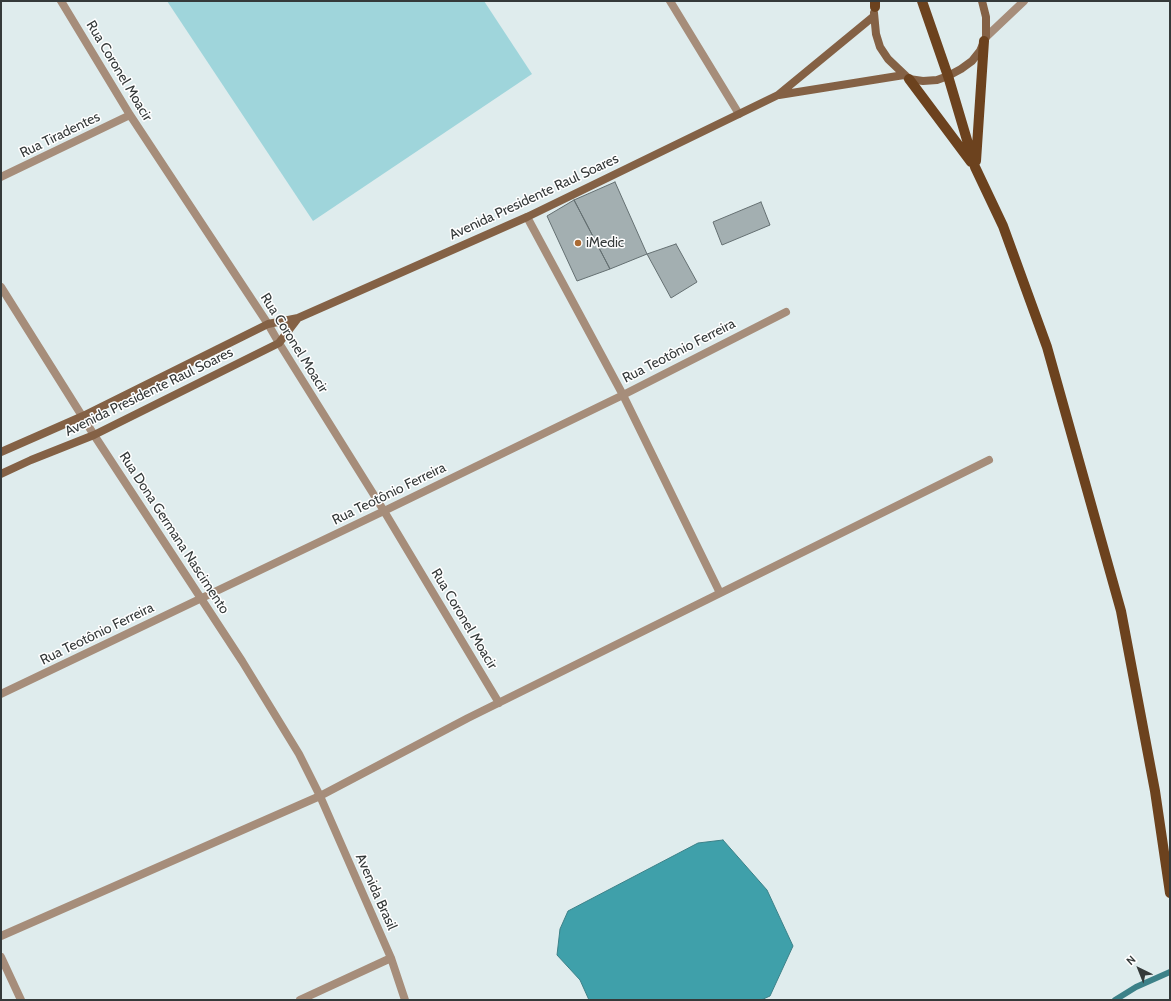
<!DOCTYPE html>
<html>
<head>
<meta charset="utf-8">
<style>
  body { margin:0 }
  #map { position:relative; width:1171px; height:1001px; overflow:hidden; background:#dfeced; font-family:Cabin,sans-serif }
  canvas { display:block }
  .frame { position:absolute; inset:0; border:2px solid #353a3a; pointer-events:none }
  .north { position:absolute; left:1119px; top:949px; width:40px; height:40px; -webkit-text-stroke:3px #fff; paint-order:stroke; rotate:317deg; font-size:11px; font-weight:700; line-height:16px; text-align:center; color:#353a3a }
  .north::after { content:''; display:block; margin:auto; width:14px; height:18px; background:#353a3a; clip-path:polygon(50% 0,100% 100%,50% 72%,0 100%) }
</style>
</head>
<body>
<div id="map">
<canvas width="1171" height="1001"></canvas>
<div class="frame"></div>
<div class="north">N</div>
</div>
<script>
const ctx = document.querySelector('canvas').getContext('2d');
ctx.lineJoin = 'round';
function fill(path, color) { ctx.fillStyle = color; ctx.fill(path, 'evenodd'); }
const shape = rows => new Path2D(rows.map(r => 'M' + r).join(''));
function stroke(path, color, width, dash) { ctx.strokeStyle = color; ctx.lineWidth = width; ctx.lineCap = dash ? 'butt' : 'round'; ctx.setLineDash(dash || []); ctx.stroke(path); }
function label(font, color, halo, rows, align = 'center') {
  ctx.font = font + ' Cabin,sans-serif'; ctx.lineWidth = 3; ctx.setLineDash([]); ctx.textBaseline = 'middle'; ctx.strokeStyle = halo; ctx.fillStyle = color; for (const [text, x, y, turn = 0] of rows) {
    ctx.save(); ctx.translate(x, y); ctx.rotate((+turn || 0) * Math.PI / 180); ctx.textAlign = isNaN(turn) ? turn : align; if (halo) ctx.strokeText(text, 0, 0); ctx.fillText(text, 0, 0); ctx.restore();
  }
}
fill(shape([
  [167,1,484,1,532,74,313,221]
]), '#9fd5db');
const water = shape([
  [723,840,767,890,793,946,770,996,761,1000,589,1000,580,980,557,955,560,929,568,911,698,843,723,840]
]);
fill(water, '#3fa0aa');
stroke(water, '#3c8188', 1);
stroke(shape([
  [1115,1000,1136,987,1170,972]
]), '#3c8188', 6);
const building = shape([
  [615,182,647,254,610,269,574,200,615,182],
  [574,200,610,269,577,281,547,216,574,200],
  [761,202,770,225,722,245,713,222,761,202],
  [676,244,697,282,671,298,647,254,676,244]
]);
fill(building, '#a3afb1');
stroke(building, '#646f71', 1);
stroke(shape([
  [61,1,130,115,268,324,279,343,384,511,499,703],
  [670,1,739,114],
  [1,177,130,115],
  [527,217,623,395,720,593],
  [1,287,94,435,242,661,299,754,320,796,391,958,405,1000],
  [1,694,384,511,623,395,786,312],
  [1,936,320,796,468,718,989,460],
  [1,957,21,1000],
  [300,1000,391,958]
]), '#a68d7a', 8);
stroke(shape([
  [986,37,1024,1]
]), '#a68d7a', 8);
stroke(shape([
  [874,13,876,34,880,47,888,59,909,79,923,81,937,80,948,76,961,69,972,61,980,51,986,37,986,17,982,1],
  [779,95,904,75],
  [1,452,83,416,268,324,298,318,527,217,778,95,874,16],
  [1,474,31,460,94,435,279,343,298,318]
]), '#846145', 8);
stroke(shape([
  [875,1,875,7],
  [922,1,948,76,975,167,1003,226,1047,347,1121,611,1155,791,1170,893],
  [909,79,971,162],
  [976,161,984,41]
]), '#6c421e', 10);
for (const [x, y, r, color] of [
  [578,243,4,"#ab6b34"]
]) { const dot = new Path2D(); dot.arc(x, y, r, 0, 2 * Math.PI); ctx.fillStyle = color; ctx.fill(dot); stroke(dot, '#fff', 1.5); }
label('14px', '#353a3a', '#fff', [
  ["Rua Coronel Moacir",119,71,59],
  ["Rua Tiradentes",60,135,-26],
  ["Avenida Presidente Raul Soares",534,197,-25],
  ["Rua Coronel Moacir",294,343,58],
  ["Rua Teotônio Ferreira",679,351,-27],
  ["Avenida Presidente Raul Soares",149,392,-26],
  ["Rua Teotônio Ferreira",389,494,-26],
  ["Rua Dona Germana Nascimento",174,533,57],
  ["Rua Coronel Moacir",464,619,59],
  ["Rua Teotônio Ferreira",97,634,-26],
  ["Avenida Brasil",376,892,66]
]);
label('14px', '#353a3a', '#fff', [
  ["iMedic",586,243]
], 'left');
</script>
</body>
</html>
